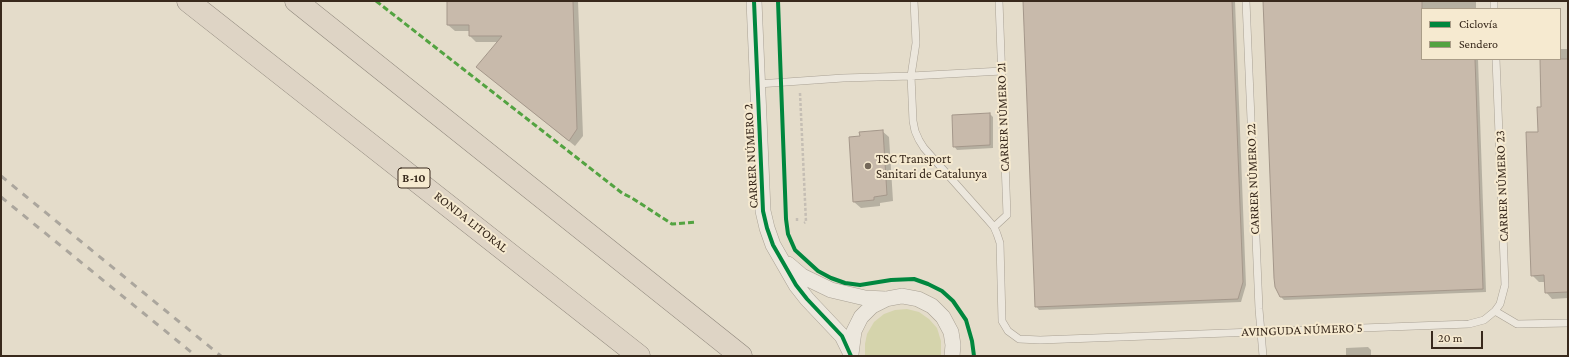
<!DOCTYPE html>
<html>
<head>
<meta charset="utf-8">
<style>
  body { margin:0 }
  #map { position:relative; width:1569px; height:357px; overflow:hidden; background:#e4dcca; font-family:"Crimson Pro",serif }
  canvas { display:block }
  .frame { position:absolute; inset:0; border:2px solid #38291c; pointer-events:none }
  .legend { position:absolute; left:1421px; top:8px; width:140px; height:52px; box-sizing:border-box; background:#f6ead0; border:1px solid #aa9d88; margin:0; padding:5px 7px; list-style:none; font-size:12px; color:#38291c }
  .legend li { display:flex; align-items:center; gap:8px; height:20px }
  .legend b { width:20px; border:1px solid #aa9d88 }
  .scale { position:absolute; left:1431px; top:331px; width:52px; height:18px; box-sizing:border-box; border:2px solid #38291c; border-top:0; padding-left:5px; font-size:12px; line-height:14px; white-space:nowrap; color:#38291c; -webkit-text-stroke:3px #f6ead0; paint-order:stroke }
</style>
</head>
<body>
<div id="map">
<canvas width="1569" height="357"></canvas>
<div class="frame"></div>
<ul class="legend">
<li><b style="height:5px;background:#00873e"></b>Ciclovía</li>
<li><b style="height:5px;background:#53a341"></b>Sendero</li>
</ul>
<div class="scale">20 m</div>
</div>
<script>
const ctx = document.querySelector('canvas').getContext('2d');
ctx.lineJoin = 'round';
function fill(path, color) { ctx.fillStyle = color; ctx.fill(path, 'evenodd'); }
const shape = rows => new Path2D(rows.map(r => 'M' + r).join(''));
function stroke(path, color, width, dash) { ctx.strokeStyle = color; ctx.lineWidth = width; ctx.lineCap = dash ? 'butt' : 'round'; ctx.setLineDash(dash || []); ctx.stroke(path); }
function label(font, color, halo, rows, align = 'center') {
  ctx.font = font + ' "Crimson Pro",serif'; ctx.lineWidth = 4; ctx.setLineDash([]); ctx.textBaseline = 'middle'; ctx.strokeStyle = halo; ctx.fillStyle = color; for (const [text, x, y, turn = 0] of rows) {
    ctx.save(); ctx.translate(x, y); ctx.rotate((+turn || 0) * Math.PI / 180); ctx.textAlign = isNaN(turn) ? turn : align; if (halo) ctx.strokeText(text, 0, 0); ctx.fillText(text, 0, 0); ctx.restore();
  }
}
fill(shape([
  [907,309,919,312,929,319,937,328,941,341,941,356,865,356,865,344,867,334,874,322,884,314,895,310]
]), '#d5d4ac');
fill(shape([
  [448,1,578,1,583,136,575,146,477,67,498,42,476,42,470,36,470,31,455,31,448,25],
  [1024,1,1235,1,1246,285,1241,302,1039,310,1036,306],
  [1265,1,1476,1,1476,9,1422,9,1422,59,1478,59,1486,292,1284,300,1281,297],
  [1560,49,1568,49,1568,298,1552,299,1546,292,1545,282,1539,282,1532,275,1539,133,1542,108,1541,59,1560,59],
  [990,114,993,117,993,148,957,150,954,146],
  [882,131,889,137,893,201,880,203,880,206,861,208,854,202,850,138,861,137],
  [1368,347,1371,350,1371,356,1346,356,1346,348]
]), '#0003');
const building = shape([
  [447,1,573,1,577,129,569,141,476,67,502,36,469,36,469,25,447,25,447,1],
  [1023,1,1232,1,1243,282,1238,299,1035,307,1023,1],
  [1263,1,1422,1,1422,59,1475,59,1483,289,1280,297,1275,287,1274,278,1263,1],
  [1540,59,1568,59,1568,292,1545,293,1544,275,1531,276,1526,132,1538,132,1537,107,1541,107,1540,59],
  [990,113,990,145,953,147,952,115,990,113],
  [883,130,887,195,874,197,874,200,853,202,849,137,860,136,859,132,883,130]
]);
fill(building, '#c8baab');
stroke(building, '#a4978a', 1);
const service = shape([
  [914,1,916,43,911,76,1002,71],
  [1246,1,1259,309,1263,356],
  [1494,1,1494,9],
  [758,84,843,78,911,76,913,121,915,131,919,140,924,148,988,220,994,227,997,234,1000,243,1002,321,1008,331,1019,339,1040,340,1469,324,1484,320,1495,311,1517,324,1568,323],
  [994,227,1007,215,999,1],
  [1495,311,1500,304,1505,285,1496,59]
]);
const minor = shape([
  [754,1,763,211,767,228,773,245,796,285,807,299,842,336,851,354],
  [788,264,802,276,831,290,865,298,885,299],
  [851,354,854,331,861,317,872,306,886,299,902,296,918,299,932,306,943,317,951,332,953,345,952,356]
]);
const trunk = shape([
  [188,1,639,356],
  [296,1,741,356]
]);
stroke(service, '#a9a194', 8);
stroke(minor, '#a9a194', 16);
stroke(trunk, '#8e867b', 23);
stroke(shape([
  [800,93,806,222,804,223],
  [797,218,797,223]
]), '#c5beb4', 2.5, [3, 2]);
stroke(service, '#ece7dd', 7);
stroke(minor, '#ece7dd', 15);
stroke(trunk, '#ded4c5', 22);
stroke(shape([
  [1,176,221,356],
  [1,197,196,356]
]), '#aba69d', 3, [7, 7]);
stroke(shape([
  [376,1,622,193,632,198,672,224,697,222]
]), '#53a341', 3, [6, 3]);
stroke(shape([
  [754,1,763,211,767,228,773,245,796,285,807,299,842,336,851,356],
  [778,1,786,219,788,234,795,250,818,271,831,278,845,283,860,285,891,280,914,279,928,284,942,291,953,301,966,320,972,341,974,356]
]), '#00873e', 4);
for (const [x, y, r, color] of [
  [868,166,4,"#746859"]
]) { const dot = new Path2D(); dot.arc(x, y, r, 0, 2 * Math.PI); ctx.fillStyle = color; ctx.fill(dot); stroke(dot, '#f6ead0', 1.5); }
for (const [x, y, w] of [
  [414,178,32]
]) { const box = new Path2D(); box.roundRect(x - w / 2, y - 10, w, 20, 3); ctx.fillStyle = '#f6ead0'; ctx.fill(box); stroke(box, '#38291c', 1); }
label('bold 12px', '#38291c', null, [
  ["B-10",414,178]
]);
label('13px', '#38291c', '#f6ead0', [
  ["CARRER NÚMERO 21",1003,117,-92],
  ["CARRER NÚMERO 2",751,156,-93],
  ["CARRER NÚMERO 22",1253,179,-92],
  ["CARRER NÚMERO 23",1502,186,-92],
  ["RONDA LITORAL",471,222,38],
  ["AVINGUDA NÚMERO 5",1302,330,-2]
]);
label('13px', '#38291c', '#f6ead0', [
  ["TSC Transport",876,159],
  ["Sanitari de Catalunya",876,174]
], 'left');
</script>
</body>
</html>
